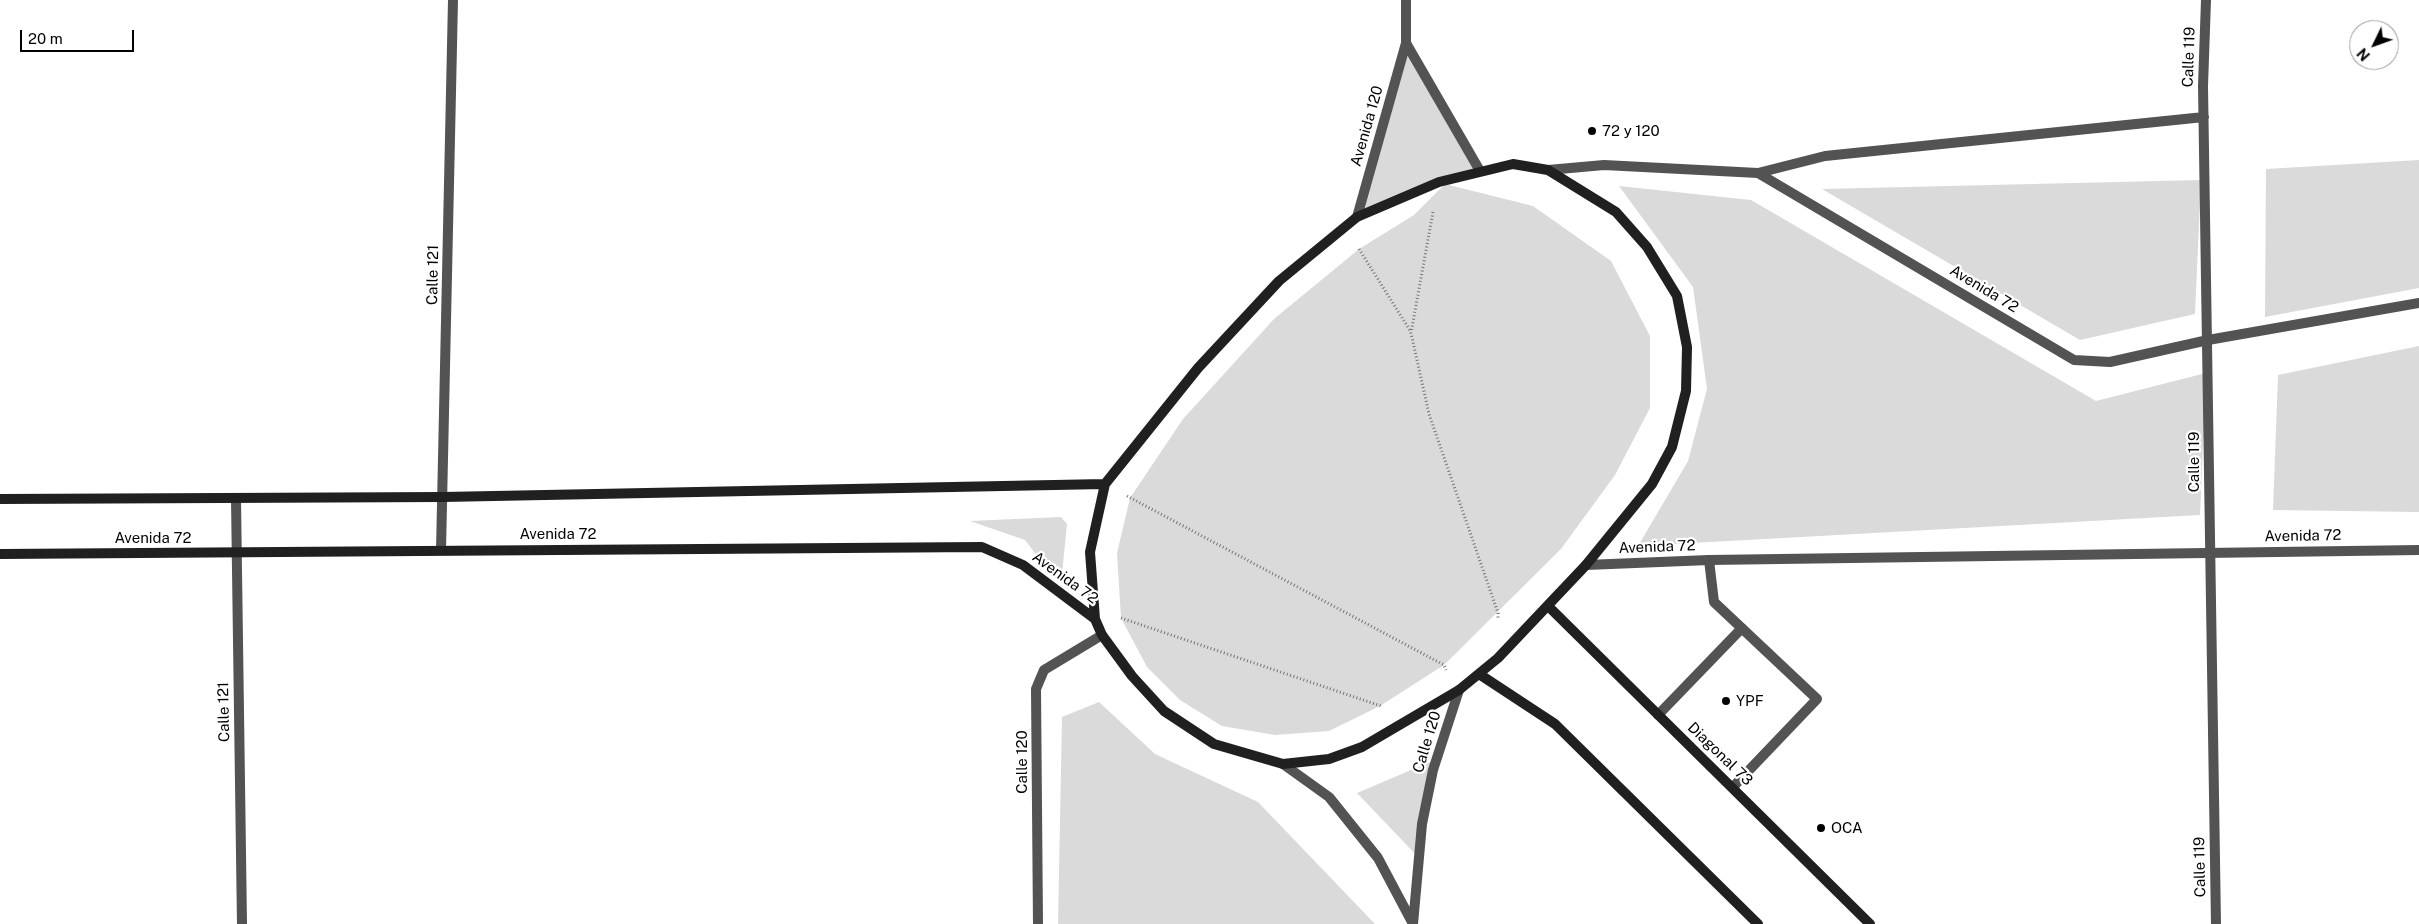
<!DOCTYPE html>
<html>
<head>
<meta charset="utf-8">
<style>
  body { margin:0 }
  #map { position:relative; width:2419px; height:924px; overflow:hidden; background:#fff; font-family:"Public Sans",sans-serif }
  canvas { display:block }
  .north { position:absolute; left:2349px; top:20px; width:50px; height:50px; box-sizing:border-box; background:#fff; border:1px solid #999; border-radius:50%; rotate:228deg; font-size:14px; font-weight:700; line-height:20px; text-align:center; color:#000 }
  .north::after { content:''; display:block; margin:auto; width:18px; height:22px; background:#000; clip-path:polygon(50% 0,100% 100%,50% 72%,0 100%) }
  .scale { position:absolute; left:20px; top:30px; width:114px; height:22px; box-sizing:border-box; border:2px solid #000; border-top:0; padding-left:6px; font-size:15px; line-height:18px; white-space:nowrap; color:#000; -webkit-text-stroke:4px #fff; paint-order:stroke }
</style>
</head>
<body>
<div id="map">
<canvas width="2419" height="924"></canvas>
<div class="north">N</div>
<div class="scale">20 m</div>
</div>
<script>
const ctx = document.querySelector('canvas').getContext('2d');
ctx.lineJoin = 'round';
function fill(path, color) { ctx.fillStyle = color; ctx.fill(path, 'evenodd'); }
const shape = rows => new Path2D(rows.map(r => 'M' + r).join(''));
function stroke(path, color, width, dash) { ctx.strokeStyle = color; ctx.lineWidth = width; ctx.lineCap = dash ? 'butt' : 'round'; ctx.setLineDash(dash || []); ctx.stroke(path); }
function label(font, color, halo, rows, align = 'center') {
  ctx.font = font + ' "Public Sans",sans-serif'; ctx.lineWidth = 4.5; ctx.setLineDash([]); ctx.textBaseline = 'middle'; ctx.strokeStyle = halo; ctx.fillStyle = color; for (const [text, x, y, turn = 0] of rows) {
    ctx.save(); ctx.translate(x, y); ctx.rotate((+turn || 0) * Math.PI / 180); ctx.textAlign = isNaN(turn) ? turn : align; if (halo) ctx.strokeText(text, 0, 0); ctx.fillText(text, 0, 0); ctx.restore();
  }
}
fill(shape([
  [1407,48,1475,168,1360,213],
  [2419,160,2419,288,2265,317,2266,169],
  [2201,180,2195,314,2080,340,1822,189],
  [1445,184,1533,206,1611,261,1650,336,1650,408,1615,475,1561,549,1444,665,1380,706,1329,731,1275,735,1222,726,1180,700,1147,667,1121,618,1117,553,1130,498,1183,419,1274,319,1359,249,1414,215],
  [1619,186,1751,200,2096,401,2206,373,2200,515,1638,546,1688,461,1707,389,1693,287],
  [2419,346,2419,512,2273,510,2278,375],
  [1061,517,1067,524,1062,574,1051,574,1025,540,970,521],
  [1099,702,1155,754,1258,802,1375,924,1058,924,1062,717],
  [1437,759,1421,860,1357,793]
]), '#dadada');
stroke(shape([
  [1433,212,1411,333,1429,414,1498,613,1498,620],
  [1359,249,1411,332],
  [1127,496,1444,665,1446,670],
  [1121,618,1381,706]
]), '#757575', 3, [1, 2.5]);
stroke(shape([
  [1709,560,1714,602,1817,699,1733,787],
  [1658,715,1742,628]
]), '#535353', 10);
stroke(shape([
  [2206,0,2203,86,2216,924],
  [1758,173,1825,156,2204,117],
  [236,499,242,924],
  [441,550,453,0],
  [1283,764,1329,797,1378,858,1412,922],
  [1038,924,1036,689,1044,670,1102,635],
  [1413,924,1422,824,1433,770,1459,690]
]), '#535353', 10);
stroke(shape([
  [1406,43,1480,171],
  [1548,170,1604,165,1758,173,2074,360,2110,362,2208,340,2419,303],
  [1357,217,1406,43,1406,0],
  [1586,565,1709,560,2419,550]
]), '#535353', 10);
stroke(shape([
  [1513,164,1548,170,1616,212,1647,247,1677,296,1687,347,1686,391,1672,447,1652,484,1586,565,1498,658,1459,690,1362,747,1329,759,1283,764,1214,744,1164,711,1132,676,1102,635,1095,619,1090,552,1105,484,1198,368,1279,281,1357,217,1439,182,1513,164],
  [0,499,443,497,1105,484],
  [0,554,982,547,1023,565,1095,619],
  [1548,606,1870,924],
  [1479,674,1555,724,1758,924]
]), '#202020', 10);
for (const [x, y, r, color] of [
  [1592,131,5,"#000"],
  [1726,701,5,"#000"],
  [1821,828,5,"#000"]
]) { const dot = new Path2D(); dot.arc(x, y, r, 0, 2 * Math.PI); ctx.fillStyle = color; ctx.fill(dot); stroke(dot, '#fff', 2); }
label('15px', '#000', '#fff', [
  ["Calle 119",2189,57,-88],
  ["Avenida 120",1367,126,-74],
  ["Calle 121",433,275,-89],
  ["Avenida 72",1984,289,31],
  ["Calle 119",2194,462,-90],
  ["Avenida 72",558,534],
  ["Avenida 72",2303,536,-1],
  ["Avenida 72",153,538],
  ["Avenida 72",1657,547,-2],
  ["Avenida 72",1065,578,36],
  ["Calle 121",224,712,-91],
  ["Calle 120",1427,742,-73],
  ["Diagonal 73",1720,754,44],
  ["Calle 120",1022,762,-90],
  ["Calle 119",2200,867,-91]
]);
label('15px', '#000', '#fff', [
  ["72 y 120",1602,131],
  ["YPF",1736,701],
  ["OCA",1831,828]
], 'left');
</script>
</body>
</html>
